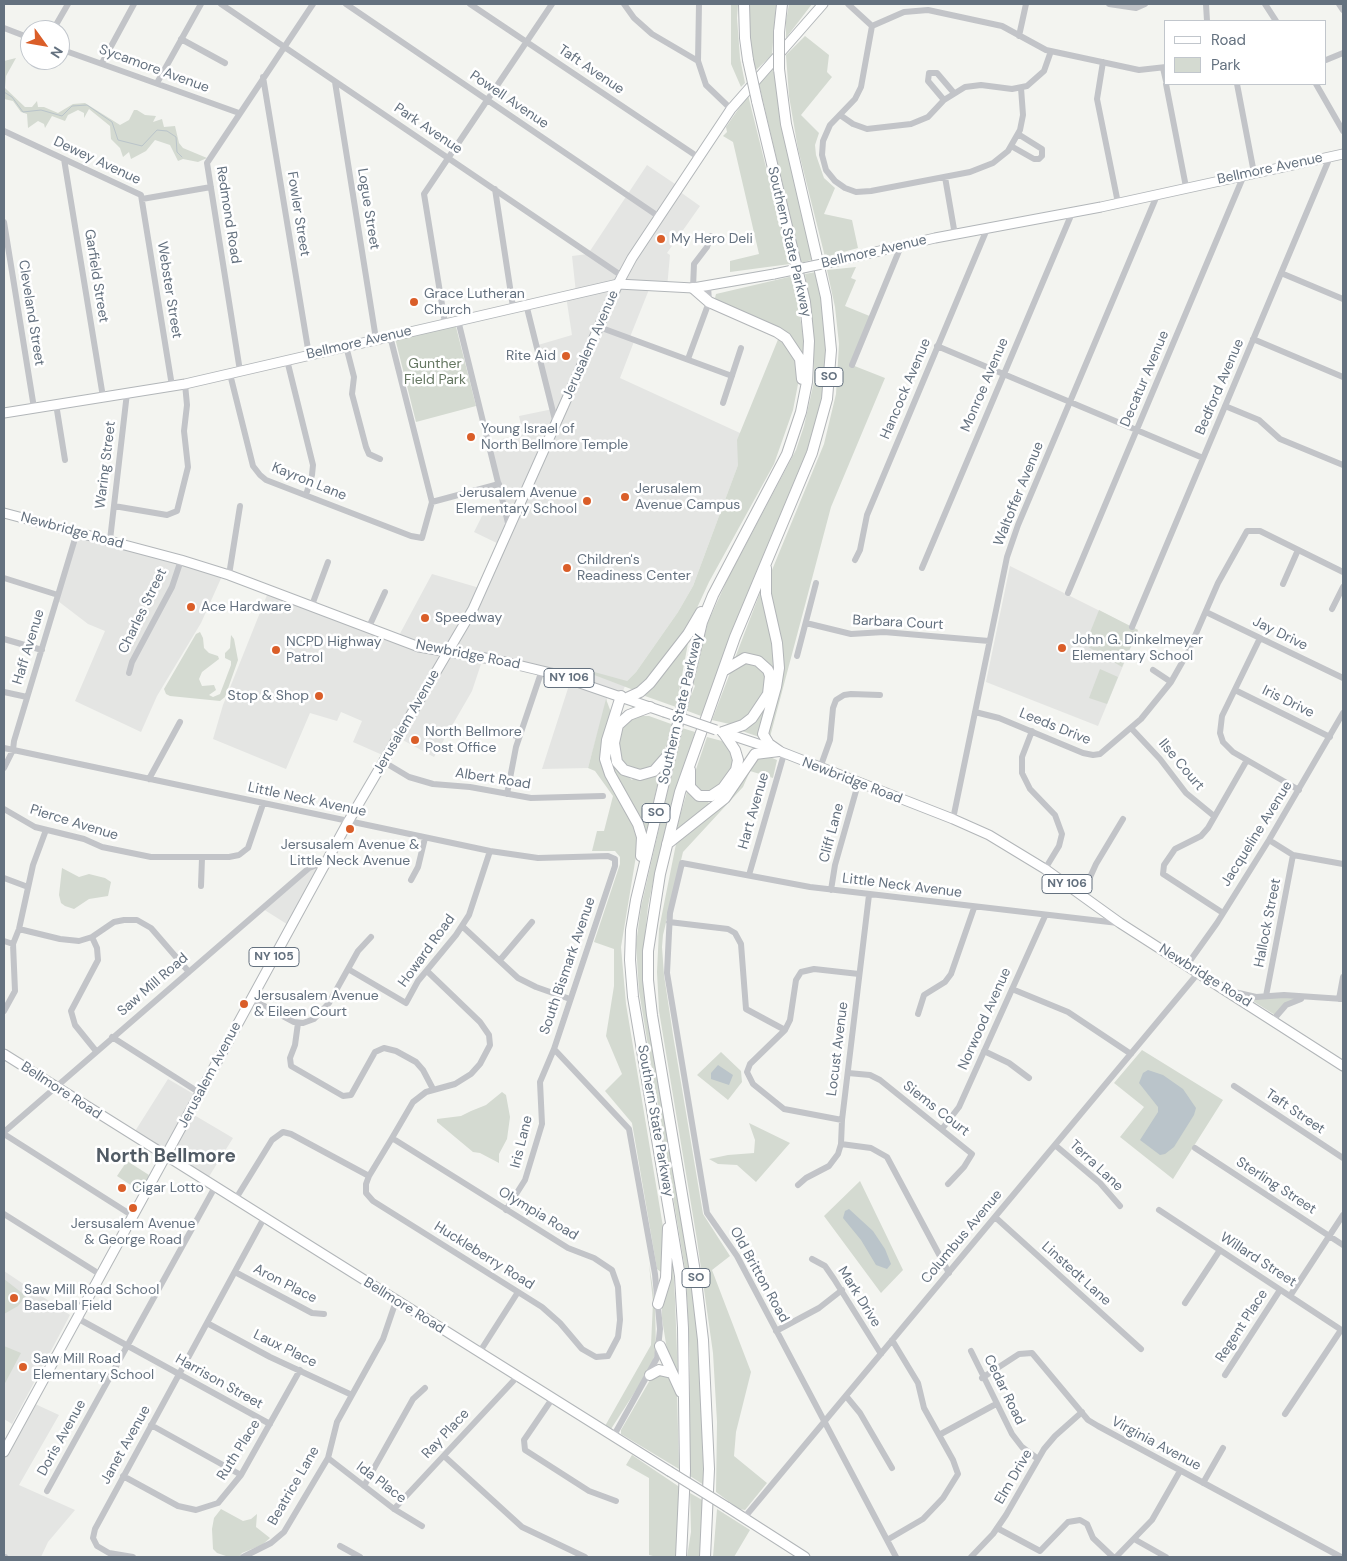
<!DOCTYPE html>
<html>
<head>
<meta charset="utf-8">
<style>
  body { margin:0 }
  #map { position:relative; width:1347px; height:1561px; overflow:hidden; background:#f3f4f0; font-family:"DM Sans",sans-serif }
  canvas { display:block }
  .frame { position:absolute; inset:0; border:5px solid #64717f; pointer-events:none }
  .legend { position:absolute; left:1164px; top:20px; width:162px; height:65px; box-sizing:border-box; background:#fff; border:1px solid #c1c6cc; margin:0; padding:6px 9px; list-style:none; font-size:15px; color:#64717f }
  .legend li { display:flex; align-items:center; gap:10px; height:25px }
  .legend b { width:25px; border:1px solid #c1c6cc }
  .north { position:absolute; left:20px; top:20px; width:50px; height:50px; box-sizing:border-box; background:#fff; border:1px solid #c1c6cc; border-radius:50%; rotate:122deg; font-size:14px; font-weight:700; line-height:20px; text-align:center; color:#64717f }
  .north::after { content:''; display:block; margin:auto; width:18px; height:22px; background:#da5e29; clip-path:polygon(50% 0,100% 100%,50% 72%,0 100%) }
</style>
</head>
<body>
<div id="map">
<canvas width="1347" height="1561"></canvas>
<div class="frame"></div>
<ul class="legend">
<li><b style="height:6px;background:#fff"></b>Road</li>
<li><b style="height:14px;background:#d4dad1"></b>Park</li>
</ul>
<div class="north">N</div>
</div>
<script>
const ctx = document.querySelector('canvas').getContext('2d');
ctx.lineJoin = 'round';
function fill(path, color) { ctx.fillStyle = color; ctx.fill(path, 'evenodd'); }
const shape = rows => new Path2D(rows.map(r => 'M' + r).join(''));
function stroke(path, color, width, dash) { ctx.strokeStyle = color; ctx.lineWidth = width; ctx.lineCap = dash ? 'butt' : 'round'; ctx.setLineDash(dash || []); ctx.stroke(path); }
function label(font, color, halo, rows, align = 'center') {
  ctx.font = font + ' "DM Sans",sans-serif'; ctx.lineWidth = 5; ctx.setLineDash([]); ctx.textBaseline = 'middle'; ctx.strokeStyle = halo; ctx.fillStyle = color; for (const [text, x, y, turn = 0] of rows) {
    ctx.save(); ctx.translate(x, y); ctx.rotate((+turn || 0) * Math.PI / 180); ctx.textAlign = isNaN(turn) ? turn : align; if (halo) ctx.strokeText(text, 0, 0); ctx.fillText(text, 0, 0); ctx.restore();
  }
}
fill(shape([
  [647,165,678,186,676,189,700,206,667,253,670,255,667,288,650,287,630,337,635,339,620,378,740,433,744,449,693,586,678,612,636,672,627,681,621,696,609,692,588,768,542,769,571,679,483,658,472,691,434,757,399,738,387,757,353,742,362,721,341,712,337,721,310,713,286,769,213,739,223,705,269,590,396,641,432,574,483,589,501,545,474,532,486,508,504,503,489,442,523,434,519,416,553,409,538,345,572,335,566,296,576,293,572,256,588,254],
  [78,533,223,574,201,623,157,696,141,732,75,701,105,631,88,624,58,601],
  [1010,566,1138,630,1098,726,986,682],
  [313,865,322,868,290,926,263,909],
  [168,1079,197,1096,189,1112,233,1138,205,1183,132,1136],
  [4,1271,70,1315,12,1424,4,1419],
  [33,1403,59,1415,19,1485,75,1510,48,1542,41,1557,4,1557,4,1457]
]), '#e4e5e3');
fill(shape([
  [731,4,738,4,737,18,740,58,745,83,741,87,731,64],
  [749,4,776,4,772,55,755,71,748,32],
  [789,4,812,4,786,38,786,21],
  [805,36,829,55,827,72,832,77,801,115,819,133,815,145,816,155,824,178,835,188,824,214,852,220,858,248,825,257,798,149,789,96,786,55],
  [16,58,6,76,5,88,25,107,32,107,37,101,38,107,44,107,58,113,73,104,85,103,120,125,129,120,134,110,137,110,145,115,156,116,153,122,162,119,164,127,175,126,179,143,183,148,207,158,198,162,183,159,178,161,170,145,155,140,146,151,131,159,129,152,123,157,120,148,111,139,110,126,89,109,84,118,84,113,78,110,68,115,65,121,52,116,45,128,44,124,38,121,28,128,27,114,21,112,13,101,4,99,4,61],
  [773,68,773,72,775,71,780,117,812,252,811,260,801,263,759,84],
  [748,95,790,264,730,272,730,261,759,254,733,142,723,136,727,132,726,127],
  [856,267,851,278,856,280,845,306,872,317,852,365,885,378,831,507,770,737,767,729,781,680,768,588,772,570,824,444,836,394,839,344,835,307,827,270],
  [816,272,824,305,826,341,825,382,815,427,802,467,701,716,685,710,695,686,693,683,708,622,729,576,796,450,804,426,814,382,814,337,805,274],
  [793,276,804,340,804,359,798,349,716,301,715,298,716,294],
  [455,323,476,406,416,422,395,338],
  [779,337,797,357,798,384,793,410,774,464,709,582,690,623,642,689,631,689,589,673,587,670,627,681,636,672,678,612,693,586,738,465,737,440],
  [763,585,777,666,762,738,739,730,761,713,771,670,735,658],
  [1099,610,1138,630,1122,667,1085,645],
  [200,632,203,638,204,648,209,653,218,656,219,659,202,672,199,679,202,686,214,685,216,690,209,695,213,697,220,694,231,665,231,661,225,658,225,653,230,648,231,635,234,639,238,660,225,697,220,701,170,696,166,694,164,689,196,634],
  [689,638,676,707,645,696,644,693],
  [743,661,765,669,767,689,750,718,734,725,712,720,730,673],
  [1100,669,1118,677,1107,704,1089,698],
  [606,699,612,715,602,754,637,833,637,850,621,947,626,1004,665,1239,662,1273,657,1269,632,1123,605,1091,622,1074,606,1036,614,986,614,949,594,942,620,864,620,857,615,851,592,851,597,831,604,831,613,796,595,771,588,768],
  [640,716,649,716,674,725,662,756,648,771,635,772,623,765,617,740,627,721],
  [682,728,695,732,657,863,648,906,644,945,698,1326,704,1485,690,1476,690,1361,686,1275,639,991,636,944,641,907],
  [707,737,722,741,732,751,735,769,715,792,701,795,692,781],
  [608,751,611,751,618,768,632,780,634,777,660,773,646,836,612,774],
  [763,754,777,760,773,778,750,771,743,787,683,852,663,935,662,947,664,975,673,1035,703,1214,730,1256,712,1270,751,1372,736,1432,734,1456,767,1483,745,1510,739,1509,716,1492,717,1422,713,1353,697,1240,659,1011,657,972,659,929,676,844,750,764],
  [688,788,700,801,708,801,709,804,716,800,675,834],
  [62,868,79,877,89,874,105,878,111,882,108,896,89,899,74,909,65,906,61,903,59,895],
  [1245,996,1298,998,1275,1015],
  [1142,1050,1223,1100,1173,1179,1120,1137,1144,1107,1114,1083],
  [721,1052,741,1071,742,1082,728,1100,697,1075],
  [502,1092,506,1095,510,1117,507,1139,499,1154,499,1163,480,1153,473,1152,437,1122,437,1119,461,1116,471,1111,486,1105],
  [749,1123,790,1143,756,1182,737,1165,718,1164,709,1159,728,1155,754,1153,755,1140],
  [127,1161,149,1175,141,1192,117,1176],
  [860,1181,903,1270,881,1293,824,1216],
  [649,1264,655,1302,656,1350,651,1367,611,1429,605,1426,651,1345,653,1302],
  [673,1266,675,1299,678,1379,669,1362,662,1319,662,1306,671,1267],
  [4,1279,26,1296,18,1306,4,1314],
  [4,1346,21,1353,4,1385],
  [661,1373,669,1375,677,1392,679,1469,621,1434,621,1430,650,1380],
  [632,1455,681,1488,676,1557,657,1557,649,1555,649,1478,626,1465],
  [690,1493,704,1501,701,1557,687,1557,691,1532],
  [221,1509,243,1521,251,1519,257,1514,256,1527,270,1538,262,1545,242,1553,239,1557,229,1557,217,1553,213,1549,212,1529,214,1518],
  [717,1509,750,1530,734,1557,713,1557]
]), '#d4dad1');
fill(shape([
  [718,1065,733,1075,729,1085,711,1079,711,1073],
  [1148,1070,1163,1075,1183,1089,1196,1108,1194,1115,1174,1147,1165,1154,1160,1155,1140,1140,1158,1112,1158,1107,1139,1083,1143,1073],
  [849,1209,873,1231,885,1249,891,1264,887,1269,876,1265,861,1240,843,1218,845,1211]
]), '#bac4ca');
stroke(shape([
  [4,92,12,97,23,112,41,110,62,116,72,106,87,105,112,122,118,140,142,146,157,130,167,131,176,137,177,152,182,157]
]), '#bac4ca', 1);
const major = shape([
  [841,260,935,238,1101,207,1343,154],
  [4,413,185,384,618,284,693,288,774,274],
  [4,513,181,560,229,575,419,647,497,660,551,673,664,712],
  [722,732,779,751,953,819,989,835,1045,869,1120,923,1343,1066],
  [4,1054,669,1471],
  [4,1452,348,822,473,609,618,284,632,258,731,109,823,4],
  [727,1507,805,1557]
]);
const highway = shape([
  [744,4,745,38,748,60],
  [779,32,782,4],
  [693,288,709,302,777,332,786,338,800,359,802,379],
  [766,568,766,594,777,643,779,668,776,687,763,734,769,744,779,751],
  [621,696,607,740,605,759,610,774,638,824,642,837,641,856],
  [627,698,640,692,650,683,688,634,701,612],
  [650,707,629,715,618,725,614,743,617,762,624,770,640,775,654,771,668,755],
  [690,770,690,787,699,796,711,796,723,788,736,770,738,760,735,750,723,732,743,725,752,718,768,694,770,676,768,670,758,661,745,658,723,671],
  [667,844,725,798,755,754,779,751],
  [658,1304,666,1278,668,1228],
  [660,1346,681,1392],
  [650,1375,659,1370,672,1373],
  [681,1557,685,1471,683,1328,680,1276,633,997,630,960,631,930,636,900,702,622,713,595,787,454,801,412,807,382,809,341,805,302,757,101],
  [705,1557,709,1469,703,1340,695,1272,652,1015,648,980,648,951,660,874,680,792,735,637,812,453,827,399,831,350,826,297,786,124,779,69]
]);
stroke(major, '#b2b6b9', 11);
stroke(highway, '#b2b5b8', 12);
stroke(shape([
  [221,4,622,276],
  [346,4,658,216],
  [470,4,698,157],
  [624,4,634,18,652,34,698,61],
  [699,4,698,61,706,85,731,109],
  [848,4,872,26],
  [1109,4,1136,8,1145,4],
  [1206,4,1207,21],
  [1265,4,1276,21],
  [1339,4,1343,10],
  [872,26,861,87,855,99,830,125,823,141,822,155,826,170,835,181,845,188,856,192,871,191,970,172,993,163,1008,151,1020,130,1023,115,1021,88],
  [872,26,904,12,928,10,1002,26,1046,50,1139,70,1166,67],
  [4,28,30,38],
  [53,30,68,4],
  [1019,36,1026,4],
  [181,39,225,63],
  [60,49,239,113],
  [1326,60,1343,53],
  [1103,62,1097,99,1118,203],
  [102,63,134,4],
  [1163,68,1166,81],
  [263,77,309,355],
  [335,82,376,339],
  [157,83,201,4],
  [1166,84,1186,187],
  [1237,84,1254,173],
  [1316,84,1343,131],
  [944,100,928,81,929,73,937,73,954,93],
  [840,115,853,124,867,129,911,124,928,117,944,100,965,87,981,85,1012,89,1027,86,1044,71,1051,51],
  [4,131,141,195,172,386],
  [1011,146,1034,159,1039,159,1042,156,1042,149,1018,134],
  [64,159,103,397],
  [945,177,955,235],
  [495,189,513,307],
  [142,199,211,187],
  [4,222,34,408],
  [1281,273,1343,299],
  [693,288,694,264,707,247,711,236],
  [526,304,556,424],
  [458,320,509,527],
  [445,323,424,194,552,4],
  [599,327,732,376],
  [1253,339,1343,377],
  [346,346,354,377,352,394,366,447,369,454,380,459],
  [937,346,1203,458],
  [688,359,709,302,708,286],
  [287,360,313,465,312,475,306,495],
  [852,365,901,246],
  [240,371,207,163,313,4],
  [230,374,253,466,260,475,266,480,411,536,422,538,432,502,390,336],
  [723,403,741,348],
  [56,404,65,460],
  [1225,406,1259,420,1280,439,1343,465],
  [432,502,499,484],
  [114,506,167,515,177,511,188,467,184,431,187,405,185,384],
  [110,540,127,393],
  [855,560,860,550,867,515,987,229],
  [922,568,1072,213],
  [229,575,240,506],
  [4,578,58,595],
  [1283,584,1298,550],
  [1068,593,1244,175],
  [312,605,328,562],
  [1332,609,1343,587],
  [1206,612,1343,678],
  [806,623,851,634,884,632,989,641],
  [1132,627,1330,157],
  [368,629,385,592],
  [1260,638,1222,716,1220,733,1223,742,1233,752,1299,790],
  [4,639,42,650],
  [797,656,816,583],
  [1153,670,1171,682],
  [129,673,132,662,172,587,181,560],
  [1235,690,1330,737],
  [4,692,27,697],
  [975,712,999,718,1083,753,1093,755,1100,754,1141,719,1171,682,1188,652,1218,583,1247,531,1260,531,1343,572],
  [1131,728,1160,759,1186,793,1214,816],
  [488,731,497,730,519,737],
  [1032,731,1022,757,1022,773,1030,789,1055,815,1062,834,1059,846,1045,869],
  [4,748,490,851,538,858,608,856,615,859,615,866,554,1049,629,1129,655,1274,660,1329,657,1358,613,1437],
  [384,762,409,777,433,784,470,787,531,798,603,796],
  [4,768,13,750,14,741,77,532],
  [820,768,830,740,833,708,836,700,844,695,851,694,880,695],
  [149,779,180,722],
  [507,794,516,747,542,670],
  [4,809,35,827,84,839,102,847,151,857,229,857,239,855,248,848,263,804],
  [953,819,1007,557,1018,525,1158,193],
  [1269,840,1293,855,1343,864],
  [749,875,784,754],
  [4,878,28,887],
  [411,880,418,867,425,838],
  [201,886,202,858],
  [831,890,835,865,858,784],
  [1082,895,1096,864,1123,819],
  [1223,913,1163,874,1164,865,1175,849,1201,836,1208,828,1247,760],
  [669,922,728,929,735,933,741,944,746,1009,785,1030],
  [462,926,518,978,536,987,570,999],
  [19,929,60,939,79,941,92,937,114,922,124,920,137,920,151,928,189,972],
  [92,937,97,948,98,960,71,1011,75,1025,96,1051],
  [4,941,13,944],
  [500,960,532,922],
  [1187,965,1217,923,1269,840,1343,713],
  [348,969,406,1003,418,981,456,935,469,915,490,851],
  [1012,989,1068,1012,1131,1054],
  [1230,991,1256,997,1284,995,1343,999],
  [1266,996,1293,855],
  [251,999,294,1022,303,1023,314,1019,329,1003,358,951,371,937],
  [1339,999,1343,977],
  [4,1011,15,991,13,944,19,929,33,865,46,830],
  [918,1014,924,995,945,982,951,974,974,908],
  [1273,1020,1286,1005,1301,999],
  [298,1023,295,1045,290,1058,291,1066,343,1096,351,1095,375,1052,384,1048,396,1051,416,1062,423,1070,433,1089],
  [112,1037,200,1093],
  [984,1051,1009,1063,1029,1078],
  [848,1073,870,1075,880,1080,972,1154,964,1167,948,1184],
  [1234,1086,1343,1158],
  [842,1120,784,1109,753,1084,747,1072,750,1064,785,1030,790,1020,796,980,801,972,814,969,859,974],
  [942,1129,959,1107,1045,916],
  [4,1132,309,868,317,865,323,867],
  [4,1134,133,1216],
  [392,1138,568,1248,594,1258,612,1270,618,1287,620,1320,618,1337,608,1356,596,1357,582,1349,560,1323,542,1307,373,1201,366,1193,366,1184,369,1176,392,1138,413,1102,426,1092,455,1084,471,1074,480,1064,490,1045,489,1035,480,1022,427,971],
  [841,1144,871,1148,887,1157,949,1273],
  [1055,1145,1100,1183,1120,1206],
  [1195,1148,1343,1245],
  [798,1185,806,1178,829,1166,838,1154,841,1144,842,1120,869,895],
  [235,1200,272,1140,283,1132,291,1134,369,1176],
  [506,1210,525,1180,542,1124,540,1082,554,1049],
  [1159,1210,1343,1331],
  [4,1214,101,1275],
  [995,1217,1141,1349],
  [812,1259,825,1266,834,1279,881,1354],
  [235,1272,312,1313,324,1314],
  [1290,1296,1343,1215],
  [1185,1303,1220,1250],
  [77,1318,270,1424],
  [207,1323,270,1357,352,1395],
  [776,1331,819,1308,842,1290],
  [971,1351,1012,1434,1022,1447,1038,1459],
  [479,1353,518,1292],
  [1225,1375,1280,1290],
  [982,1378,1019,1354,1032,1353,1088,1420,1098,1426,1341,1557],
  [846,1396,860,1413,892,1468],
  [552,1399,524,1440,525,1450,589,1491,616,1501],
  [1285,1414,1341,1330],
  [151,1425,241,1475],
  [939,1435,996,1404],
  [444,1456,522,1527,585,1557],
  [328,1458,394,1509,422,1526],
  [123,1476,178,1506,196,1510,218,1503,241,1475,300,1370],
  [1203,1483,1223,1448],
  [364,1486,413,1399,425,1388],
  [47,1491,215,1187],
  [394,1509,517,1377],
  [744,1518,1199,972],
  [997,1528,1040,1551,1068,1522,1080,1520,1087,1524,1093,1538,1113,1557],
  [1134,1539,1166,1557],
  [887,1540,923,1519,943,1498,958,1474,953,1460,924,1408,918,1383,892,1340],
  [340,1546,360,1557],
  [4,1557,5,1557],
  [133,1557,109,1553,97,1546,93,1538,95,1529,264,1218],
  [243,1557,271,1543,284,1532,328,1458,337,1422,383,1339,396,1301],
  [896,1557,737,1256,707,1213,667,973,670,913,682,863,810,887,1118,923],
  [971,1557,993,1534,1006,1515,1044,1449,1055,1436,1082,1412],
  [1116,1557,1152,1520,1180,1471]
]), '#c2c4c8', 6);
stroke(major, '#fff', 9);
stroke(highway, '#fff', 10);
const majorBridge = shape([
  [774,274,841,260],
  [664,712,716,730],
  [669,1471,727,1507]
]);
const highwayBridge = shape([
  [748,60,757,101],
  [779,69,779,32]
]);
stroke(majorBridge, '#b2b6b9', 11, []);
stroke(highwayBridge, '#b2b5b8', 12, []);
stroke(majorBridge, '#fff', 9);
stroke(highwayBridge, '#fff', 10);
for (const [x, y, r, color] of [
  [661,239,5,"#da5e29"],
  [414,302,5,"#da5e29"],
  [566,356,5,"#da5e29"],
  [471,437,5,"#da5e29"],
  [625,497,5,"#da5e29"],
  [587,501,5,"#da5e29"],
  [567,568,5,"#da5e29"],
  [191,607,5,"#da5e29"],
  [425,618,5,"#da5e29"],
  [1062,648,5,"#da5e29"],
  [276,650,5,"#da5e29"],
  [319,696,5,"#da5e29"],
  [415,740,5,"#da5e29"],
  [350,829,5,"#da5e29"],
  [244,1004,5,"#da5e29"],
  [122,1188,5,"#da5e29"],
  [133,1208,5,"#da5e29"],
  [14,1298,5,"#da5e29"],
  [23,1367,5,"#da5e29"]
]) { const dot = new Path2D(); dot.arc(x, y, r, 0, 2 * Math.PI); ctx.fillStyle = color; ctx.fill(dot); stroke(dot, '#fff', 2); }
for (const [x, y, w] of [
  [829,377,28],
  [569,678,50],
  [656,813,28],
  [1067,884,50],
  [274,957,50],
  [696,1278,28]
]) { const box = new Path2D(); box.roundRect(x - w / 2, y - 9.5, w, 19, 4); ctx.fillStyle = '#fff'; ctx.fill(box); stroke(box, '#64717f', 1); }
label('bold 12px', '#64717f', null, [
  ["SO",829,377],
  ["NY 106",569,678],
  ["SO",656,813],
  ["NY 106",1067,884],
  ["NY 105",274,957],
  ["SO",696,1278]
]);
label('14px', '#64717f', '#fff', [
  ["Sycamore Avenue",154,69,20],
  ["Taft Avenue",591,70,34],
  ["Powell Avenue",509,100,34],
  ["Park Avenue",428,129,34],
  ["Dewey Avenue",97,161,25],
  ["Bellmore Avenue",1270,169,-12],
  ["Logue Street",368,209,81],
  ["Fowler Street",298,214,81],
  ["Redmond Road",228,215,81],
  ["Southern State Parkway",789,242,77],
  ["Bellmore Avenue",874,252,-13],
  ["Garfield Street",96,276,81],
  ["Webster Street",169,290,81],
  ["Cleveland Street",31,313,81],
  ["Bellmore Avenue",359,343,-13],
  ["Jerusalem Avenue",591,345,-66],
  ["Decatur Avenue",1145,379,-67],
  ["Monroe Avenue",985,385,-67],
  ["Bedford Avenue",1220,387,-67],
  ["Hancock Avenue",906,389,-67],
  ["Waring Street",106,465,-83],
  ["Kayron Lane",309,482,22],
  ["Waltoffer Avenue",1019,494,-68],
  ["Newbridge Road",72,531,15],
  ["Charles Street",143,611,-64],
  ["Barbara Court",898,623,3],
  ["Jay Drive",1280,634,26],
  ["Haff Avenue",29,647,-73],
  ["Newbridge Road",468,655,11],
  ["Iris Drive",1288,702,26],
  ["Southern State Parkway",681,709,-77],
  ["Jerusalem Avenue",407,722,-60],
  ["Leeds Drive",1055,727,22],
  ["Ilse Court",1181,765,50],
  ["Albert Road",493,779,9],
  ["Newbridge Road",852,781,21],
  ["Little Neck Avenue",307,800,12],
  ["Hart Avenue",754,811,-74],
  ["Pierce Avenue",74,823,17],
  ["Cliff Lane",832,833,-75],
  ["Jacqueline Avenue",1257,834,-58],
  ["Little Neck Avenue",902,886,7],
  ["Hallock Street",1268,923,-79],
  ["Howard Road",427,951,-54],
  ["South Bismark Avenue",568,966,-71],
  ["Newbridge Road",1205,976,32],
  ["Saw Mill Road",153,985,-41],
  ["Norwood Avenue",985,1019,-66],
  ["Locust Avenue",838,1049,-83],
  ["Jerusalem Avenue",210,1075,-62],
  ["Bellmore Road",61,1091,33],
  ["Siems Court",936,1109,38],
  ["Taft Street",1295,1112,34],
  ["Southern State Parkway",655,1121,80],
  ["Iris Lane",522,1142,-76],
  ["Terra Lane",1096,1166,43],
  ["Sterling Street",1276,1186,33],
  ["Olympia Road",538,1214,31],
  ["Columbus Avenue",962,1237,-50],
  ["Huckleberry Road",484,1256,32],
  ["Willard Street",1258,1260,33],
  ["Linstedt Lane",1076,1274,42],
  ["Old Britton Road",759,1275,61],
  ["Aron Place",285,1284,27],
  ["Mark Drive",859,1297,58],
  ["Bellmore Road",404,1306,32],
  ["Regent Place",1242,1326,-57],
  ["Laux Place",285,1349,26],
  ["Harrison Street",219,1382,29],
  ["Cedar Road",1004,1390,64],
  ["Ray Place",446,1434,-47],
  ["Doris Avenue",62,1438,-61],
  ["Virginia Avenue",1156,1444,28],
  ["Janet Avenue",126,1445,-61],
  ["Ruth Place",239,1450,-58],
  ["Elm Drive",1014,1477,-60],
  ["Ida Place",381,1483,37],
  ["Beatrice Lane",294,1486,-60]
]);
label('14px', '#64717f', '#fff', [
  ["My Hero Deli",671,239],
  ["Grace Lutheran",424,294],
  ["Church",424,310],
  ["Rite Aid",556,356,"right"],
  ["Young Israel of",481,429],
  ["North Bellmore Temple",481,445],
  ["Jerusalem",635,489],
  ["Avenue Campus",635,505],
  ["Jerusalem Avenue",577,493,"right"],
  ["Elementary School",577,509,"right"],
  ["Children's",577,560],
  ["Readiness Center",577,576],
  ["Ace Hardware",201,607],
  ["Speedway",435,618],
  ["John G. Dinkelmeyer",1072,640],
  ["Elementary School",1072,656],
  ["NCPD Highway",286,642],
  ["Patrol",286,658],
  ["Stop & Shop",309,696,"right"],
  ["North Bellmore",425,732],
  ["Post Office",425,748],
  ["Jersusalem Avenue &",350,845,"center"],
  ["Little Neck Avenue",350,861,"center"],
  ["Jersusalem Avenue",254,996],
  ["& Eileen Court",254,1012],
  ["Cigar Lotto",132,1188],
  ["Jersusalem Avenue",133,1224,"center"],
  ["& George Road",133,1240,"center"],
  ["Saw Mill Road School",24,1290],
  ["Baseball Field",24,1306],
  ["Saw Mill Road",33,1359],
  ["Elementary School",33,1375]
], 'left');
label('14px', '#657762', '#fff', [
  ["Gunther",435,364],
  ["Field Park",435,380]
]);
label('bold 19px', '#515b65', '#fff', [
  ["North Bellmore",166,1157]
]);
</script>
</body>
</html>
